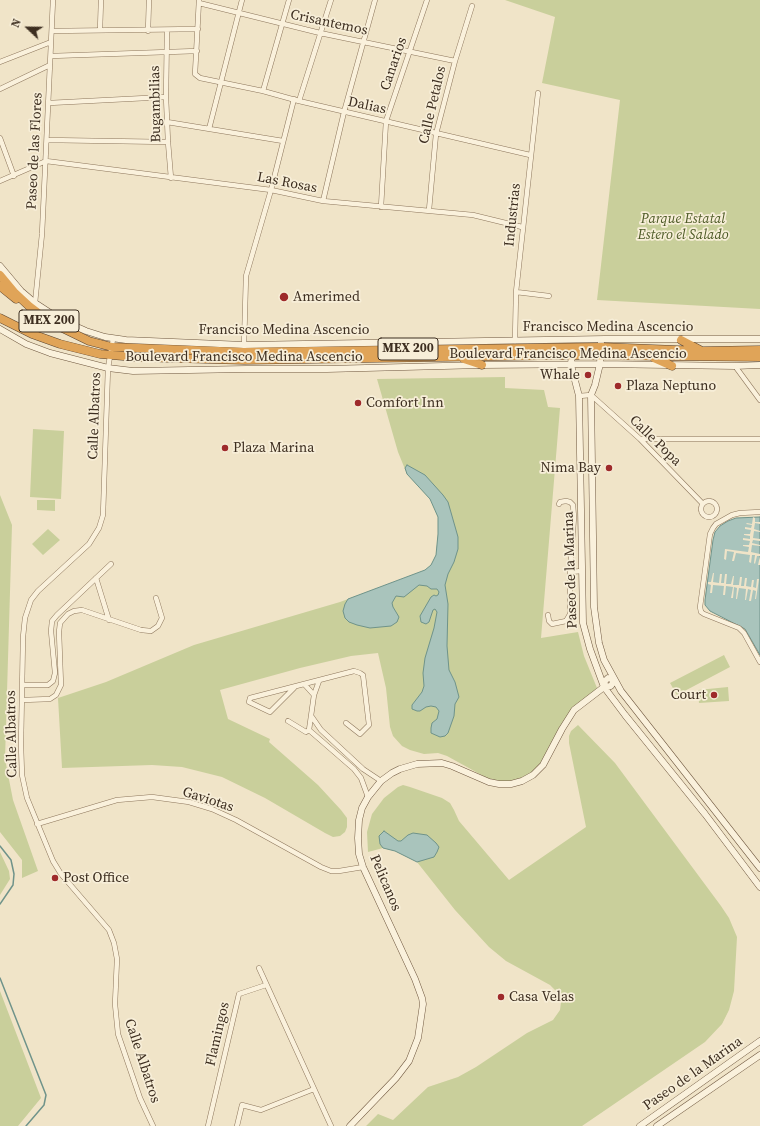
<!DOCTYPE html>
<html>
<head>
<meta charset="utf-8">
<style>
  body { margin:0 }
  #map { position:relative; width:760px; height:1126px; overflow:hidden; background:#f0e4c8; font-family:"Source Serif 4",serif }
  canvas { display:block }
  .north { position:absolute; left:8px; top:8px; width:40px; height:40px; -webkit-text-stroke:3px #f7eed8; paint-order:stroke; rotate:292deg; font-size:11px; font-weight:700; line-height:16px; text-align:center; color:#3d2e20 }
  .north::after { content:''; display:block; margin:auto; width:14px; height:18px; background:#3d2e20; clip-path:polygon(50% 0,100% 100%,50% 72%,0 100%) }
</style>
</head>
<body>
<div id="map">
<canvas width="760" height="1126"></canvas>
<div class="north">N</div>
</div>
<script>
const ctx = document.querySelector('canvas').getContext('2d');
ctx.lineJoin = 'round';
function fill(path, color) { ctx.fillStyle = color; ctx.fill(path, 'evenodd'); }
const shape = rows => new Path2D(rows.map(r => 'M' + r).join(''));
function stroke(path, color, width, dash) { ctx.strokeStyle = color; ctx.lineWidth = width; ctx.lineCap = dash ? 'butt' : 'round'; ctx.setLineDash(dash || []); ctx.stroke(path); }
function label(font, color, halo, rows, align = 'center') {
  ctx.font = font + ' "Source Serif 4",serif'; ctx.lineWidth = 3.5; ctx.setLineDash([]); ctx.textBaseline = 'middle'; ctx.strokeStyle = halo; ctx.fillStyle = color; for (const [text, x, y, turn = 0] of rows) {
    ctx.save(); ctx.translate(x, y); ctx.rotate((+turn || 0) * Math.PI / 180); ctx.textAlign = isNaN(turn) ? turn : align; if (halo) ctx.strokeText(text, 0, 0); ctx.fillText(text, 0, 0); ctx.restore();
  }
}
fill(shape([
  [505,0,760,0,760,309,597,300,620,100,542,83,555,17],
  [505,377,505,388,544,390,548,407,560,408,541,638,578,632,584,656,597,688,571,714,544,762,531,774,515,782,501,783,487,778,447,756,438,753,424,754,410,750,402,746,393,736,390,727,386,688,378,653,351,656,300,668,220,690,228,719,270,739,269,742,318,785,341,810,347,818,347,827,345,832,340,836,333,837,325,833,265,798,222,777,182,767,152,765,62,768,58,698,106,682,194,645,340,602,419,573,425,570,431,565,436,555,438,534,438,517,430,499,407,474,398,452,377,379],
  [33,429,64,431,61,499,30,497],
  [0,495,12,525,5,759,13,800,38,871,22,878,22,860,0,832],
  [37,500,55,500,55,511,37,510],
  [48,529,60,540,43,555,32,544],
  [724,655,730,667,677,695,670,683],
  [728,687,729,701,699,703,698,690],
  [578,725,615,763,721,906,729,918,737,937,734,991,729,1010,722,1024,705,1042,582,1126,366,1126,378,1114,393,1120,428,1087,458,1077,476,1067,527,1033,553,1020,560,1010,561,1002,559,994,550,985,506,961,489,947,455,910,417,862,395,851,383,848,368,852,367,832,372,814,384,798,398,787,403,785,410,787,442,798,450,803,454,810,459,821,509,880,586,827,569,743,569,736,571,731],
  [0,852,9,871,10,879,0,895],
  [0,991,41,1098,18,1126,0,1126]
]), '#c9cf9b');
const water = shape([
  [407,465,425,475,443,495,448,502,458,537,458,549,454,562,448,574,445,585,448,604,447,646,449,670,455,682,459,697,455,704,454,716,448,733,445,736,440,737,431,733,431,728,432,723,437,719,439,711,436,707,431,706,426,707,420,711,417,711,412,709,412,705,422,692,424,686,423,673,425,658,434,628,437,612,435,609,433,610,429,622,426,624,421,622,420,616,431,597,434,595,436,596,438,595,439,592,437,589,431,589,427,586,419,585,404,597,396,596,392,603,393,607,399,617,397,622,391,626,370,628,357,625,349,622,345,618,343,611,345,604,348,599,425,570,431,565,436,555,438,534,438,517,430,499,407,474,405,468,407,465],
  [760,517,760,655,745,629,710,611,705,605,705,600,713,540,715,532,720,526,728,521,736,518,760,517],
  [384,831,398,841,401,841,408,835,413,833,427,835,436,843,439,847,437,852,434,857,417,862,395,851,383,848,380,844,379,836,384,831]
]);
fill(water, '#a9c4bc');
stroke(water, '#6f938a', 1);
fill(shape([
  [753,517,755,518,755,522,760,522,760,524,755,523,754,529,760,531,760,532,754,531,753,538,760,539,760,541,753,540,752,543,760,545,760,546,752,545,751,552,760,554,760,565,758,565,760,556,757,556,755,564,754,563,755,555,752,555,751,563,749,562,750,555,736,553,734,561,732,561,734,552,727,551,726,560,724,559,725,549,748,552,749,547,743,546,743,545,749,545,750,541,743,540,743,538,750,539,750,536,744,535,744,534,750,534,751,530,745,529,745,527,751,528,752,525,746,524,747,523,752,524],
  [713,573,714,573,713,582,719,583,720,574,722,574,721,583,724,583,725,574,727,574,726,584,731,584,733,576,734,576,733,585,739,585,740,577,742,577,741,586,744,586,745,578,747,578,746,586,751,587,752,580,754,580,753,587,756,588,757,579,759,579,756,599,755,599,756,591,753,590,751,601,749,601,751,590,748,589,746,600,745,600,746,589,739,588,737,599,736,599,737,588,734,587,733,598,731,598,733,587,726,586,725,595,723,595,724,586,713,585,712,593,710,593,711,585,708,584,708,582,711,582]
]), '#f0e4c8');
stroke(shape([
  [0,846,11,860,14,874,13,885,0,904],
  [0,978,46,1095,44,1105,26,1126]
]), '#6f938a', 1.5);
const street = shape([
  [199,0,195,74,200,78,263,91,299,101,530,155],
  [199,3,320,33,455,61],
  [100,30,101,0],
  [167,30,166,97,168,142,171,178],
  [52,31,198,29],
  [148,31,149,0],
  [51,56,197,51],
  [0,62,51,42],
  [0,89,50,65],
  [263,91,289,0],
  [299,101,331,0],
  [49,103,166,97],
  [167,122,283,141],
  [209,129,242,0],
  [0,138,14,176],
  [47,140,168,142],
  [0,181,46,161,271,190,323,201,473,215,522,227],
  [323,201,344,112,375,0],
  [381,207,386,121,427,0],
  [429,210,436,134,455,61,472,6],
  [516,292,549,296],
  [35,303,42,234,53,0],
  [113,339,108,368,103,515,99,528,89,544,38,591,31,600,25,618,23,637,21,745,22,775,27,798,53,861,61,874,109,930,114,943,117,959,115,1004,118,1034,140,1098,153,1126],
  [515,341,516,292,538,93],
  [244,346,246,276,271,190,294,99],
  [735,366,760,400],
  [579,396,591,395,640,439,703,504],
  [640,439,760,439],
  '701 509a8 8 0 1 1 16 0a8 8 0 1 1-16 0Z',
  [559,504,560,502,566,501,570,502,573,505,574,517,570,572],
  [760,512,740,513,732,515,716,524,713,528,710,534,700,607,701,612,704,614,739,628,744,633,760,662],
  [96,578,109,620],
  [548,615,549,621,552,624,566,621,570,614,570,572,582,571],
  [23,685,48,685,53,681,55,673,51,631,52,621,57,615,111,564],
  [305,685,314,695],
  [294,688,270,712,249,702,250,698,354,671,360,673,363,675,369,725,360,734,346,723],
  [23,700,50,699,56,695,61,685,59,632,60,623,68,614,74,611,82,610,141,630,151,631,158,626,162,618,156,598],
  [312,717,321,730,363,769,381,781],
  [288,721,306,732,309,730],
  [309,730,354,769,361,778,368,797],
  [309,730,314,695,319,681],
  [37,824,117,800,152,797,189,802,212,809,236,820,321,867,331,871,339,871,363,867],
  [259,968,331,1126],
  [208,1126,239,994,266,985],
  [237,1126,242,1105,261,1110,314,1089]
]);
const secondary = shape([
  [0,266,21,291,35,303,61,320,86,331,105,337,126,340,244,345,605,339,760,339],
  [0,329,26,344,50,353,108,368,133,371,246,369,327,369,482,365,600,364,735,366,760,365],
  [601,343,600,364,595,385,591,395,594,607,599,643,604,660,621,691,760,868],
  [572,351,571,365,579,396,583,623,590,649,604,687,625,715,705,814,760,887],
  [350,1126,396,1078,409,1061,418,1038,423,1004,422,998,415,979,363,867,359,854,358,838,359,820,362,808,368,797,381,781,392,773,400,769,417,764,442,763,452,766,489,782,499,784,511,784,522,781,533,775,543,765,562,729,574,710,604,687,611,686,614,680,608,678,605,681,604,687],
  [640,1126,760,1041],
  [657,1126,760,1055]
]);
const highway = shape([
  [0,275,15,293,29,306,50,322,89,341,112,347,244,352,601,347,703,351,760,350],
  [0,286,16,299],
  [0,318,32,334,60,344,100,354,134,357,244,360,572,355,760,357],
  [681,340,700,350],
  [654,358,672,366],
  [464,359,482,365]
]);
stroke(street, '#8d765c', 5.5);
stroke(secondary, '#6f573f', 7);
stroke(highway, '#5b4430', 9);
stroke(street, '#faf1dc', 4.5);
stroke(secondary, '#faf1dc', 6);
stroke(highway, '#e0a458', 8);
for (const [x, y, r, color] of [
  [284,297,5,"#9e2a2b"],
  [588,375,4,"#9e2a2b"],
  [618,386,4,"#9e2a2b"],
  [358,403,4,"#9e2a2b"],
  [225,448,4,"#9e2a2b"],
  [609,468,4,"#9e2a2b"],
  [714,695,4,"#9e2a2b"],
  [55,878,4,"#9e2a2b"],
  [501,997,4,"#9e2a2b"]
]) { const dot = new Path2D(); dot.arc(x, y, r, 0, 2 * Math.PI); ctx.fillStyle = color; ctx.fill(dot); stroke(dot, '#f7eed8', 1.5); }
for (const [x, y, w] of [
  [49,321,60],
  [408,349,60]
]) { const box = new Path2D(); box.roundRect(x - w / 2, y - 11, w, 22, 3); ctx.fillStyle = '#f7eed8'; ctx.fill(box); stroke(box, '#3d2e20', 1); }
label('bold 13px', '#3d2e20', null, [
  ["MEX 200",49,321],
  ["MEX 200",408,349]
]);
label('14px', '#3d2e20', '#f7eed8', [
  ["Crisantemos",329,23,12],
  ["Canarios",394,64,-71],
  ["Bugambilias",156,104,-91],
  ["Calle Petalos",433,105,-77],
  ["Dalias",367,106,12],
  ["Paseo de las Flores",35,151,-87],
  ["Las Rosas",287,183,11],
  ["Industrias",513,215,-84],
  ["Francisco Medina Ascencio",608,327],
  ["Francisco Medina Ascencio",284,330],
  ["Boulevard Francisco Medina Ascencio",568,354],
  ["Boulevard Francisco Medina Ascencio",244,357],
  ["Calle Albatros",95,416,-88],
  ["Calle Popa",655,441,44],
  ["Paseo de la Marina",571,570,-92],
  ["Calle Albatros",12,734,-91],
  ["Gaviotas",208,800,18],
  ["Pelicanos",385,883,67],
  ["Flamingos",218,1034,-77],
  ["Calle Albatros",142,1061,72],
  ["Paseo de la Marina",693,1074,-35]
]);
label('italic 14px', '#4d5a26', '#f7eed8', [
  ["Parque Estatal",683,219],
  ["Estero el Salado",683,235]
]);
label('14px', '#3d2e20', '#f7eed8', [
  ["Amerimed",293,297],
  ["Whale",580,375,"right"],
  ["Plaza Neptuno",626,386],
  ["Comfort Inn",366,403],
  ["Plaza Marina",233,448],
  ["Nima Bay",601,468,"right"],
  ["Court",706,695,"right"],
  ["Post Office",63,878],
  ["Casa Velas",509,997]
], 'left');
</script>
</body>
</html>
